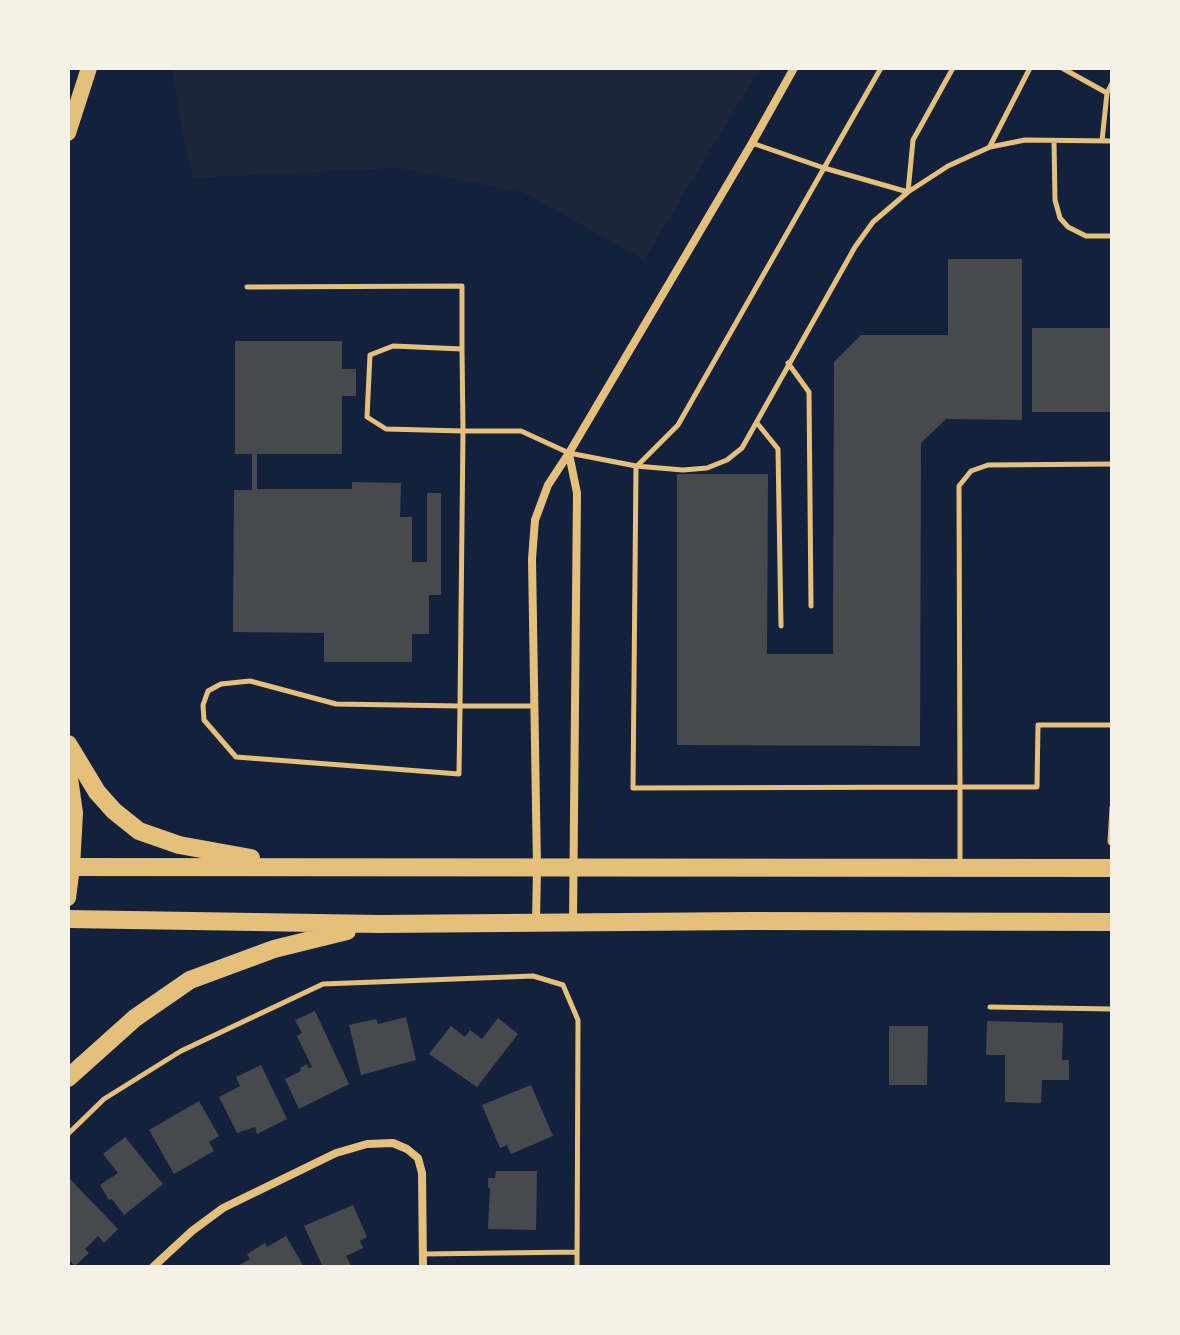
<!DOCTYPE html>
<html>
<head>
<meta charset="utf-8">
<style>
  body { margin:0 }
  #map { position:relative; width:1180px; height:1335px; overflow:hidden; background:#14213d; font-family:Manrope,sans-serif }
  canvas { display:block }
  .frame { position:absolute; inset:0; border:70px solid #f6f1e7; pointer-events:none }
</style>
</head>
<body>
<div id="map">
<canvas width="1180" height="1335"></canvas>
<div class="frame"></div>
</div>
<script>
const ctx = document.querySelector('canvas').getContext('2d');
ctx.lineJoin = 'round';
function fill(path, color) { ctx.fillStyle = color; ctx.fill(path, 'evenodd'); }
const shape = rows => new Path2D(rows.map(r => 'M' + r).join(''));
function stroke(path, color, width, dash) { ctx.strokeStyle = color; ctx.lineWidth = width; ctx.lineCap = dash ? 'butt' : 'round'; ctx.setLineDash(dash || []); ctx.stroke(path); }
fill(shape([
  [172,68,760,68,644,260,525,193,399,168,193,178,180,121]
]), '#1d2539');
fill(shape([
  [948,259,1022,259,1022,420,946,419,921,443,920,746,677,745,677,474,768,474,767,654,833,654,834,362,861,335,948,335],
  [1032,328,1112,328,1112,412,1032,412],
  [235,341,342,341,342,369,356,369,356,396,342,396,342,454,257,454,257,489,352,489,352,482,401,483,400,517,412,517,412,562,427,562,427,493,441,493,441,595,429,595,429,634,412,634,412,662,324,662,324,633,233,632,234,490,252,490,252,454,235,454],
  [315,1011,349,1084,299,1109,285,1079,301,1071,300,1068,307,1064,308,1068,312,1067,297,1036,302,1033,295,1020],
  [406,1017,416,1060,361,1075,349,1025,376,1019,378,1024],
  [498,1018,518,1034,477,1087,429,1054,451,1026,465,1037,470,1030,482,1039],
  [987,1021,1063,1023,1062,1060,1069,1060,1069,1080,1042,1080,1041,1103,1005,1102,1005,1055,986,1055],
  [889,1026,928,1026,927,1085,889,1085],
  [261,1065,287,1119,257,1134,255,1127,237,1133,219,1097,240,1086,236,1077],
  [531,1085,553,1136,511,1154,507,1145,500,1148,482,1105],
  [199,1101,219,1136,209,1142,214,1151,174,1174,149,1130],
  [125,1137,163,1184,124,1215,112,1199,109,1200,100,1185,118,1173,103,1154],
  [496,1171,537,1171,536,1230,488,1229,490,1188,488,1188,488,1178,495,1178],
  [70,1179,118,1229,104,1243,98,1236,85,1249,89,1253,75,1266,68,1259,68,1221,71,1219,68,1216,68,1181],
  [353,1205,367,1237,360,1241,363,1248,346,1256,352,1267,323,1267,304,1226],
  [286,1236,304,1267,236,1267,250,1259,247,1254,265,1243,267,1247]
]), '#48494c');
stroke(shape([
  [881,68,824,168,908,192,948,166,990,147,1025,140,1112,141],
  [1062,68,1107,93,1112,83],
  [1054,141,1055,200,1060,218,1068,227,1086,236,1112,236],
  [1102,141,1107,93],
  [990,146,1030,68],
  [247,287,462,286,462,349],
  [788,363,809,392,811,606],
  [757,423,778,449,781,626],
  [1112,464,988,465,971,471,959,486,960,787,1037,787,1038,725,1112,725],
  [636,466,683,470,707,468,727,460,742,448,855,247,873,222,908,192,913,140,953,68],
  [637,466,678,425,824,168,752,143],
  [535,706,460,706,459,774,236,757,204,720,203,705,208,691,221,684,250,681,336,704,460,706,463,431,386,429,367,417,370,355,393,346,462,349,463,431,521,431,569,453,636,466,633,788,960,787,960,863],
  [1112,807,1110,842,1112,844],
  [990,1007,1112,1009],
  [68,1134,104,1099,181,1051,323,984,533,976,563,985,578,1020,577,1267],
  [423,1254,577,1252]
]), '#e5c07b', 5);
stroke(shape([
  [569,454,577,493,573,922],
  [536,922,537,868,532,559,535,520,548,485,569,453,752,143,794,68],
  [153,1267,192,1231,223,1208,336,1153,367,1144,393,1143,407,1149,418,1158,422,1173,423,1267]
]), '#e5c07b', 8);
stroke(shape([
  [68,133,89,68],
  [68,764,75,813,72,867,68,898]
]), '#e5c07b', 16);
stroke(shape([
  [68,744,97,792,114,811,139,831,179,845,251,858],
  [68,867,1112,868],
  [68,919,379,924,752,921,1112,922],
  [68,1078,135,1018,190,980,274,949,347,931]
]), '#e5c07b', 18);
</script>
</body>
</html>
